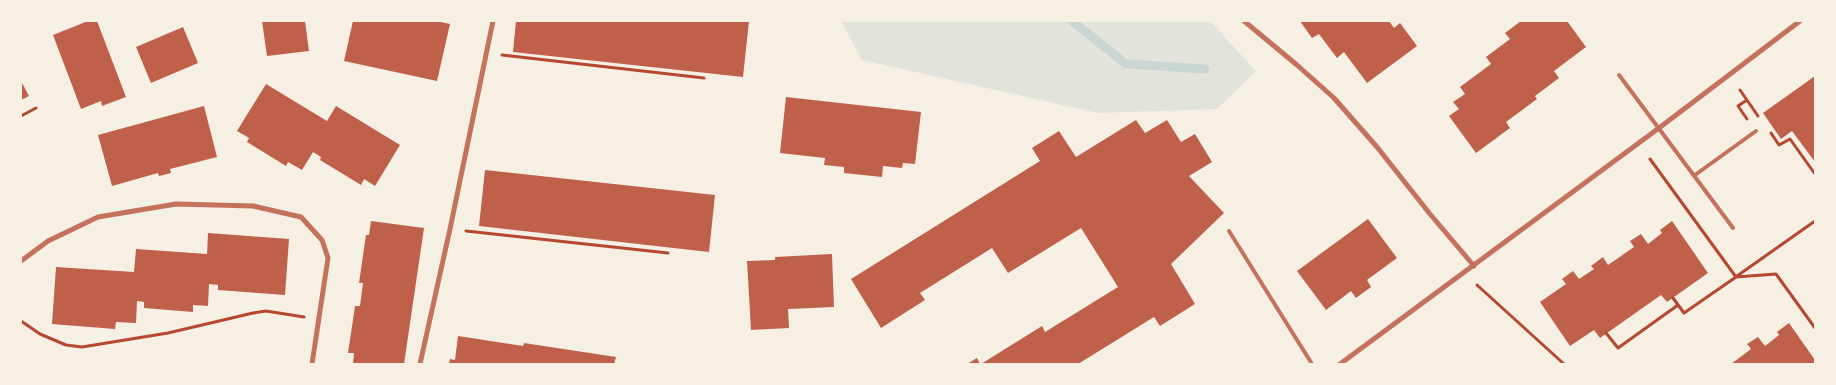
<!DOCTYPE html>
<html>
<head>
<meta charset="utf-8">
<style>
  body { margin:0 }
  #map { position:relative; width:1836px; height:385px; overflow:hidden; background:#f6efe4; font-family:"Exo 2",sans-serif }
  canvas { display:block }
  .frame { position:absolute; inset:0; border:22px solid #f6efe4; pointer-events:none }
</style>
</head>
<body>
<div id="map">
<canvas width="1836" height="385"></canvas>
<div class="frame"></div>
</div>
<script>
const ctx = document.querySelector('canvas').getContext('2d');
ctx.lineJoin = 'round';
function fill(path, color) { ctx.fillStyle = color; ctx.fill(path, 'evenodd'); }
const shape = rows => new Path2D(rows.map(r => 'M' + r).join(''));
function stroke(path, color, width, dash) { ctx.strokeStyle = color; ctx.lineWidth = width; ctx.lineCap = dash ? 'butt' : 'round'; ctx.setLineDash(dash || []); ctx.stroke(path); }
fill(shape([
  [841,21,1210,21,1256,71,1217,109,1098,113,862,60]
]), '#e2e4dc');
stroke(shape([
  [1072,21,1126,64,1205,69]
]), '#c9d6d2', 9);
fill(shape([
  [88,21,97,21,126,97,102,106,101,101,81,109,53,35],
  [262,21,305,21,309,51,267,56],
  [353,21,436,21,450,24,437,81,344,61],
  [516,21,749,21,743,77,513,52],
  [1300,21,1389,21,1394,28,1400,23,1417,46,1367,83,1344,52,1337,58,1319,34,1312,38],
  [1521,21,1567,21,1586,47,1554,71,1559,78,1535,96,1537,99,1506,122,1510,128,1476,153,1449,116,1459,109,1453,102,1465,94,1460,87,1491,64,1486,57,1510,39,1505,33],
  [183,27,198,63,151,83,136,47],
  [1815,76,1815,162,1792,131,1781,139,1763,113],
  [21,81,29,96,21,100],
  [266,84,327,121,336,106,400,145,375,186,364,179,361,185,320,160,321,157,313,152,302,170,288,162,286,166,247,142,249,138,237,131],
  [786,97,921,112,915,164,903,163,902,168,883,166,882,177,844,173,844,167,824,165,825,158,780,153],
  [204,106,217,157,170,169,171,173,159,176,158,173,112,186,98,135],
  [1136,120,1145,133,1167,120,1181,142,1195,134,1212,162,1189,176,1224,213,1171,264,1195,304,1160,326,1154,317,1078,364,981,364,1042,326,1045,332,1118,287,1081,228,1008,273,992,248,920,293,925,300,881,328,851,279,1040,161,1032,148,1059,131,1076,157],
  [485,170,715,195,709,252,479,226],
  [1368,219,1397,258,1367,280,1371,287,1356,298,1351,291,1326,310,1297,271],
  [371,221,424,228,404,364,353,364,354,353,348,353,355,306,360,306,363,283,359,283,366,235,369,235],
  [1672,221,1708,273,1667,302,1661,295,1600,338,1594,330,1570,346,1540,302,1566,284,1562,279,1573,271,1579,279,1594,269,1591,266,1603,257,1608,265,1634,247,1630,241,1641,234,1648,244,1662,233,1660,230],
  [208,233,289,239,285,295,218,290,218,285,209,284,208,306,193,305,193,312,144,308,144,302,137,301,136,323,116,322,115,329,52,324,56,267,134,272,136,249,207,254],
  [832,254,834,307,788,309,789,328,751,330,747,261,775,260,775,257],
  [1789,323,1815,360,1815,364,1731,364,1751,349,1747,344,1758,337,1765,346,1779,335,1777,332],
  [458,336,523,346,524,343,616,357,614,364,449,364,450,359,455,360],
  [977,358,980,364,967,364]
]), '#bf614a');
stroke(shape([
  [502,55,704,78],
  [1740,90,1758,116],
  [1747,100,1738,106,1747,119],
  [21,116,36,108],
  [1771,133,1779,145,1790,139,1815,174],
  [1650,159,1736,277,1684,313,1673,298],
  [466,231,668,253],
  [1737,276,1815,221],
  [1736,277,1776,274,1815,328],
  [1477,285,1564,364],
  [21,321,40,334,66,345,82,347,168,333,253,313,266,311,304,317],
  [1606,333,1618,348,1678,305]
]), '#b5482f', 3);
stroke(shape([
  [1619,75,1733,228],
  [1695,175,1756,131],
  [1229,231,1312,364]
]), '#c5725c', 4);
stroke(shape([
  [1244,21,1297,65,1334,98,1377,147,1430,214,1474,266],
  [21,261,48,241,98,217,176,204,253,206,301,217,322,240,328,258,312,364],
  [420,364,450,229,493,21],
  [1340,364,1659,128,1800,21]
]), '#c5725c', 5);
</script>
</body>
</html>
